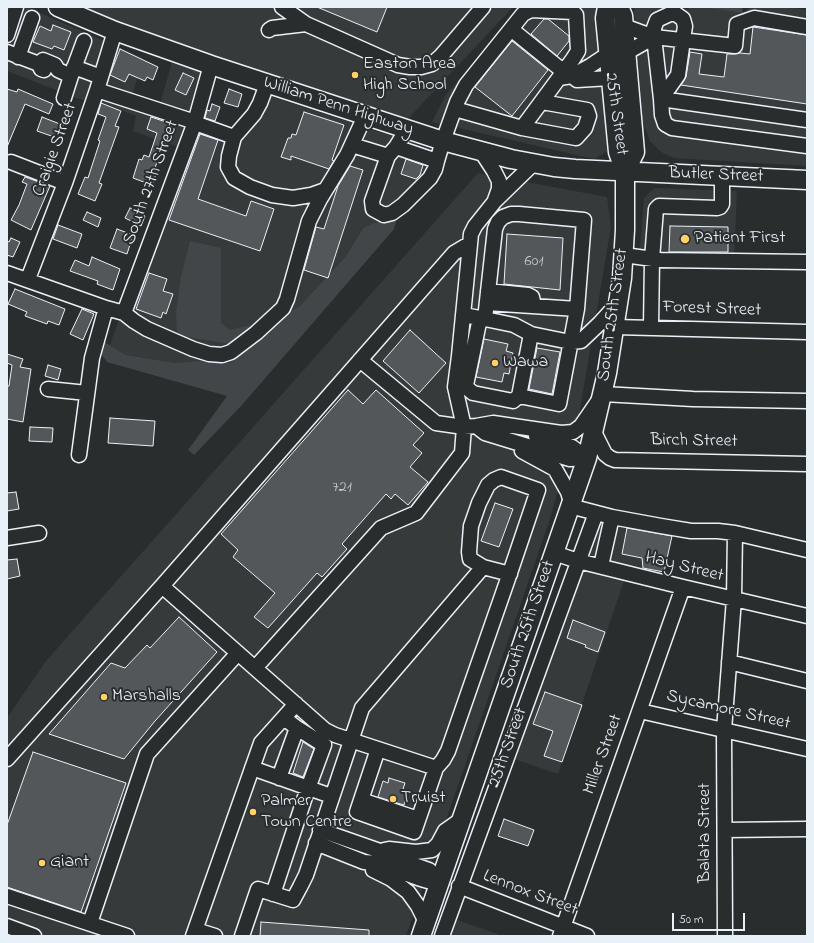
<!DOCTYPE html>
<html>
<head>
<meta charset="utf-8">
<style>
  body { margin:0 }
  #map { position:relative; width:814px; height:943px; overflow:hidden; background:#2a2d2e; font-family:"Indie Flower",sans-serif }
  canvas { display:block }
  .frame { position:absolute; inset:0; border:8px solid #e8f1f8; pointer-events:none }
  .scale { position:absolute; left:672px; top:913px; width:73px; height:18px; box-sizing:border-box; border:2px solid #e8f1f8; border-top:0; padding-left:5px; font-size:12px; line-height:14px; white-space:nowrap; color:#e8f1f8; -webkit-text-stroke:3px #2a2d2e; paint-order:stroke }
</style>
</head>
<body>
<div id="map">
<canvas width="814" height="943"></canvas>
<div class="frame"></div>
<div class="scale">50 m</div>
</div>
<script>
const ctx = document.querySelector('canvas').getContext('2d');
ctx.lineJoin = 'round';
function fill(path, color) { ctx.fillStyle = color; ctx.fill(path, 'evenodd'); }
const shape = rows => new Path2D(rows.map(r => 'M' + r).join(''));
function stroke(path, color, width, dash) { ctx.strokeStyle = color; ctx.lineWidth = width; ctx.lineCap = dash ? 'butt' : 'round'; ctx.setLineDash(dash || []); ctx.stroke(path); }
function label(font, color, halo, rows, align = 'center') {
  ctx.font = font + ' "Indie Flower",sans-serif'; ctx.lineWidth = 4; ctx.setLineDash([]); ctx.textBaseline = 'middle'; ctx.strokeStyle = halo; ctx.fillStyle = color; for (const [text, x, y, turn = 0] of rows) {
    ctx.save(); ctx.translate(x, y); ctx.rotate((+turn || 0) * Math.PI / 180); ctx.textAlign = isNaN(turn) ? turn : align; if (halo) ctx.strokeText(text, 0, 0); ctx.fillText(text, 0, 0); ctx.restore();
  }
}
fill(shape([
  [21,7,27,7,143,58,132,96,159,107,172,62,202,72,187,115,221,132,250,119,263,94,446,154,399,212,363,228,346,256,299,307,239,379,176,363,126,355,110,345,178,147,133,131,136,116,101,102,79,99,7,71,7,50],
  [76,7,513,7,404,123,118,26],
  [521,7,603,7,614,148,594,159,432,122,445,96],
  [634,7,677,7,685,10,692,7,700,7,743,13,750,7,785,7,807,10,807,166,674,158,661,152,650,141,643,123],
  [478,173,607,197,611,227,578,421,549,522,406,936,7,936,7,718,46,661],
  [654,188,737,191,734,263,639,259,644,198],
  [588,511,672,530,662,573,633,565,624,581,558,774,514,759,580,568,573,551],
  [454,919,498,934,498,936,448,936]
]), '#363a3b');
fill(shape([
  [700,7,742,7,743,13],
  [399,212,394,229,242,405,194,455,188,450,227,396,107,362,101,354,103,341,126,355,176,363,200,361,231,363,230,344,182,336,177,331,176,312,181,277,190,241,221,248,221,323,230,330,277,319,299,307,346,256,363,228]
]), '#424648');
const building = shape([
  [317,7,387,7,377,32,317,7],
  [544,19,548,19,569,36,569,41,557,56,531,34,544,19],
  [53,25,71,32,64,50,54,46,52,49,33,42,40,26,51,31,53,25],
  [753,27,807,35,807,104,681,85,686,77,690,52,702,54,699,74,724,77,727,54,734,54,740,53,750,54,753,27],
  [512,41,548,70,512,116,475,87,512,41],
  [120,49,158,67,153,80,147,77,145,81,129,74,125,82,110,75,120,49],
  [183,73,194,78,186,95,175,90,183,73],
  [7,89,17,92,18,89,53,104,49,114,25,104,7,147,7,89],
  [229,89,242,94,238,107,224,103,229,89],
  [101,103,121,111,115,126,119,127,99,183,102,184,95,201,78,194,85,177,88,178,100,141,98,140,106,117,98,114,101,103],
  [212,104,220,107,215,121,205,118,207,110,210,111,212,104],
  [304,112,344,125,332,160,334,161,329,169,291,156,291,160,281,157,288,138,291,138,292,134,296,135,304,112],
  [42,117,65,126,60,139,37,131,42,117],
  [151,117,172,124,163,151,161,151,155,168,158,169,152,185,133,178,139,159,142,160,144,155,149,157,157,133,147,129,151,117],
  [200,134,218,140,198,199,246,216,251,201,274,209,260,251,169,220,200,134],
  [406,159,423,165,420,175,416,179,401,174,406,159],
  [350,166,363,170,328,278,304,270,316,227,324,229,338,186,350,166],
  [25,177,50,186,31,230,11,220,19,205,27,184,22,182,25,177],
  [130,208,145,216,141,226,125,218,130,208],
  [87,212,101,218,98,227,83,220,87,212],
  [58,225,82,234,77,248,53,239,58,225],
  [670,226,728,227,728,252,669,252,670,226],
  [117,229,133,235,127,254,110,248,117,229],
  [507,234,563,238,560,290,504,284,507,234],
  [11,238,20,242,13,257,7,255,7,241,9,242,11,238],
  [92,257,120,269,113,290,97,284,98,281,70,271,75,260,89,266,92,257],
  [149,273,167,279,163,291,173,294,166,314,163,312,161,318,136,309,149,273],
  [15,289,65,309,59,325,48,321,47,324,25,316,27,312,8,304,15,289],
  [82,309,94,314,83,340,70,334,82,309],
  [410,330,446,363,419,393,383,361,410,330],
  [484,339,508,344,506,351,513,353,509,374,504,373,502,382,476,377,484,339],
  [537,348,560,352,552,394,529,389,537,348],
  [7,354,23,359,20,367,31,369,23,422,7,419,7,386,9,386,12,365,7,363,7,354],
  [48,365,61,369,58,380,45,376,48,365],
  [348,390,363,404,376,390,424,433,413,445,422,453,410,467,428,482,408,505,395,494,391,499,386,494,342,544,347,549,322,577,317,573,268,628,254,617,275,593,233,557,238,550,221,534,348,390],
  [110,418,155,421,153,446,108,443,110,418],
  [30,427,53,428,52,442,29,441,30,427],
  [16,492,19,509,7,511,7,493,16,492],
  [495,503,513,509,499,547,481,541,495,503],
  [627,528,672,536,664,572,643,568,642,558,622,554,627,528],
  [17,559,20,576,7,579,7,560,17,559],
  [179,617,217,652,155,721,124,759,49,734,111,663,125,668,147,645,150,648,179,617],
  [573,620,605,632,598,652,585,647,586,645,567,638,573,620],
  [545,692,582,705,562,762,544,756,553,731,533,724,545,692],
  [303,742,314,749,303,777,293,773,303,742],
  [33,752,126,783,81,912,7,887,7,825,33,752],
  [389,778,405,783,403,789,408,791,404,805,378,797,383,781,388,783,389,778],
  [504,819,534,830,528,846,498,836,504,819],
  [261,922,369,930,369,936,260,936,261,922]
]);
fill(building, '#535759');
stroke(building, '#e8f1f8', 1);
const minor = shape([
  [282,7,306,24,398,65,410,67,421,67,432,64,441,56,483,7],
  [624,26,654,37,735,46,737,24,754,18,807,27],
  [511,29,564,72],
  [269,30,272,28,306,24],
  [7,35,16,7],
  [7,52,39,64,41,69,44,70],
  [626,53,654,37],
  [18,57,32,18],
  [39,64,43,60,55,65,58,70,71,76,84,41],
  [74,67,101,77],
  [572,76,577,80,610,78],
  [559,78,572,76,590,66,608,54],
  [97,90,195,122],
  [64,98,71,76],
  [807,120,661,99,654,37,654,28,657,20,670,14,676,14,683,19,685,26,678,75,661,99,662,115,665,124,672,128,807,146],
  [195,123,234,137,229,156,228,167,234,178,250,187,272,195,293,198,311,195,325,190],
  [522,128,576,138,585,128,589,116,587,110,542,102],
  [407,129,396,147,437,161,443,141,457,102,466,85,523,14,531,10,573,12,576,15,578,51,573,59,522,128,455,109],
  [234,137,254,114,260,103,267,84],
  [352,145,388,156],
  [396,147,388,156,372,201,373,209,384,215,392,213,403,205,430,178,435,169,437,161],
  [481,151,494,171,499,181,499,189,495,200],
  [11,162,65,183],
  [624,255,660,260,807,262],
  [7,273,106,308,124,313,134,321,147,329,193,349,209,354,222,355,231,352,256,333,283,308,287,299,309,221,320,199,347,155,365,116],
  [28,279,65,183,97,90,115,31],
  [488,291,528,295,532,297,534,306],
  [487,303,577,309],
  [124,313,195,122,211,65],
  [463,315,480,318,485,319,514,325,531,334,519,396,513,401,473,393,467,388,466,385,480,318],
  [485,319,495,229,498,222,503,217,511,214,519,214,584,220,577,309,559,404,519,396],
  [615,327,807,332],
  [651,328,652,259,656,209,659,206,717,208,720,207,722,204,722,176],
  [531,334,570,342,581,341,600,323,619,302],
  [360,360,436,423,464,427,476,426,493,423,561,433,573,432,581,426,603,394,693,399,807,401],
  [48,389,87,393],
  [476,426,485,433,570,459,587,458],
  [594,432,605,454,610,458,615,460,807,464],
  [536,436,572,447,587,458],
  [522,451,555,469,568,492,571,502],
  [79,455,92,358,106,308],
  [570,506,612,517,661,526,691,531,718,531,735,533,807,550],
  [7,538,39,533],
  [554,553,578,561,683,587,807,616],
  [601,566,612,517],
  [162,586,325,730,335,735,436,768,443,760,448,751,511,570,538,490,501,477,494,480,488,485,479,503,471,526,469,552,470,559,483,567,510,574],
  [729,662,807,681],
  [255,668,381,528,416,513,462,453,464,427,455,387,459,356,471,234,475,226,495,201,534,163],
  [640,711,807,749],
  [378,749,357,812,414,832,436,768],
  [7,759,162,586,454,253,469,244],
  [252,768,331,796],
  [279,778,297,728],
  [361,800,418,819],
  [320,830,380,851,389,856,429,870,440,880],
  [725,830,807,829],
  [316,843,364,862,376,863,418,878,428,881,440,880],
  [384,850,389,849,416,852,432,850,438,844,445,831,462,819],
  [373,870,391,879,408,892,418,906,426,922],
  [459,886,587,936],
  [273,894,306,794,324,745,297,728,284,718],
  [7,896,127,936],
  [90,923,147,754,238,653],
  [7,926,34,936],
  [196,930,215,936],
  [193,936,261,743,296,704],
  [242,936,258,889,293,900,300,887,306,875,362,708,483,567],
  [442,936,596,513],
  [560,936,683,587],
  [725,936,724,730,734,599,735,533]
]);
const major = shape([
  [58,7,115,31,211,65,443,141,511,159,554,167,575,169,807,180],
  [619,7,623,16,635,152,625,172],
  [421,936,587,458,607,373,622,278,625,230,625,172,618,152,605,18,607,7]
]);
stroke(minor, '#e8f1f8', 17);
stroke(major, '#e8f1f8', 21);
stroke(minor, '#2a2d2e', 14);
stroke(major, '#2a2d2e', 18);
for (const [x, y, r, color] of [
  [355,75,4,"#ffd166"],
  [685,239,5,"#ffd166"],
  [495,363,4,"#ffd166"],
  [104,697,4,"#ffd166"],
  [393,799,4,"#ffd166"],
  [253,812,4,"#ffd166"],
  [42,863,4,"#ffd166"]
]) { const dot = new Path2D(); dot.arc(x, y, r, 0, 2 * Math.PI); ctx.fillStyle = color; ctx.fill(dot); stroke(dot, '#2a2d2e', 1.5); }
label('16px', '#c3cad0', null, [
  ["601",534,262],
  ["721",342,488]
]);
label('18px', '#e8f1f8', '#2a2d2e', [
  ["Easton Area",363,65],
  ["High School",363,86],
  ["Patient First",694,239],
  ["Wawa",503,363],
  ["Marshalls",112,697],
  ["Truist",401,799],
  ["Palmer",261,802],
  ["Town Centre",261,823],
  ["Giant",50,863]
], 'left');
label('18px', '#e8f1f8', '#2a2d2e', [
  ["William Penn Highway",338,107,18],
  ["25th Street",615,114,82],
  ["Craigie Street",56,150,-70],
  ["Butler Street",716,176,2],
  ["South 27th Street",152,183,-70],
  ["Forest Street",712,310,2],
  ["South 25th Street",614,315,-82],
  ["Birch Street",694,442,1],
  ["Hay Street",684,568,14],
  ["South 25th Street",529,625,-71],
  ["Sycamore Street",728,711,13],
  ["25th Street",509,748,-70],
  ["Miller Street",604,755,-70],
  ["Balata Street",706,833,-90],
  ["Lennox Street",530,894,21]
]);
</script>
</body>
</html>
